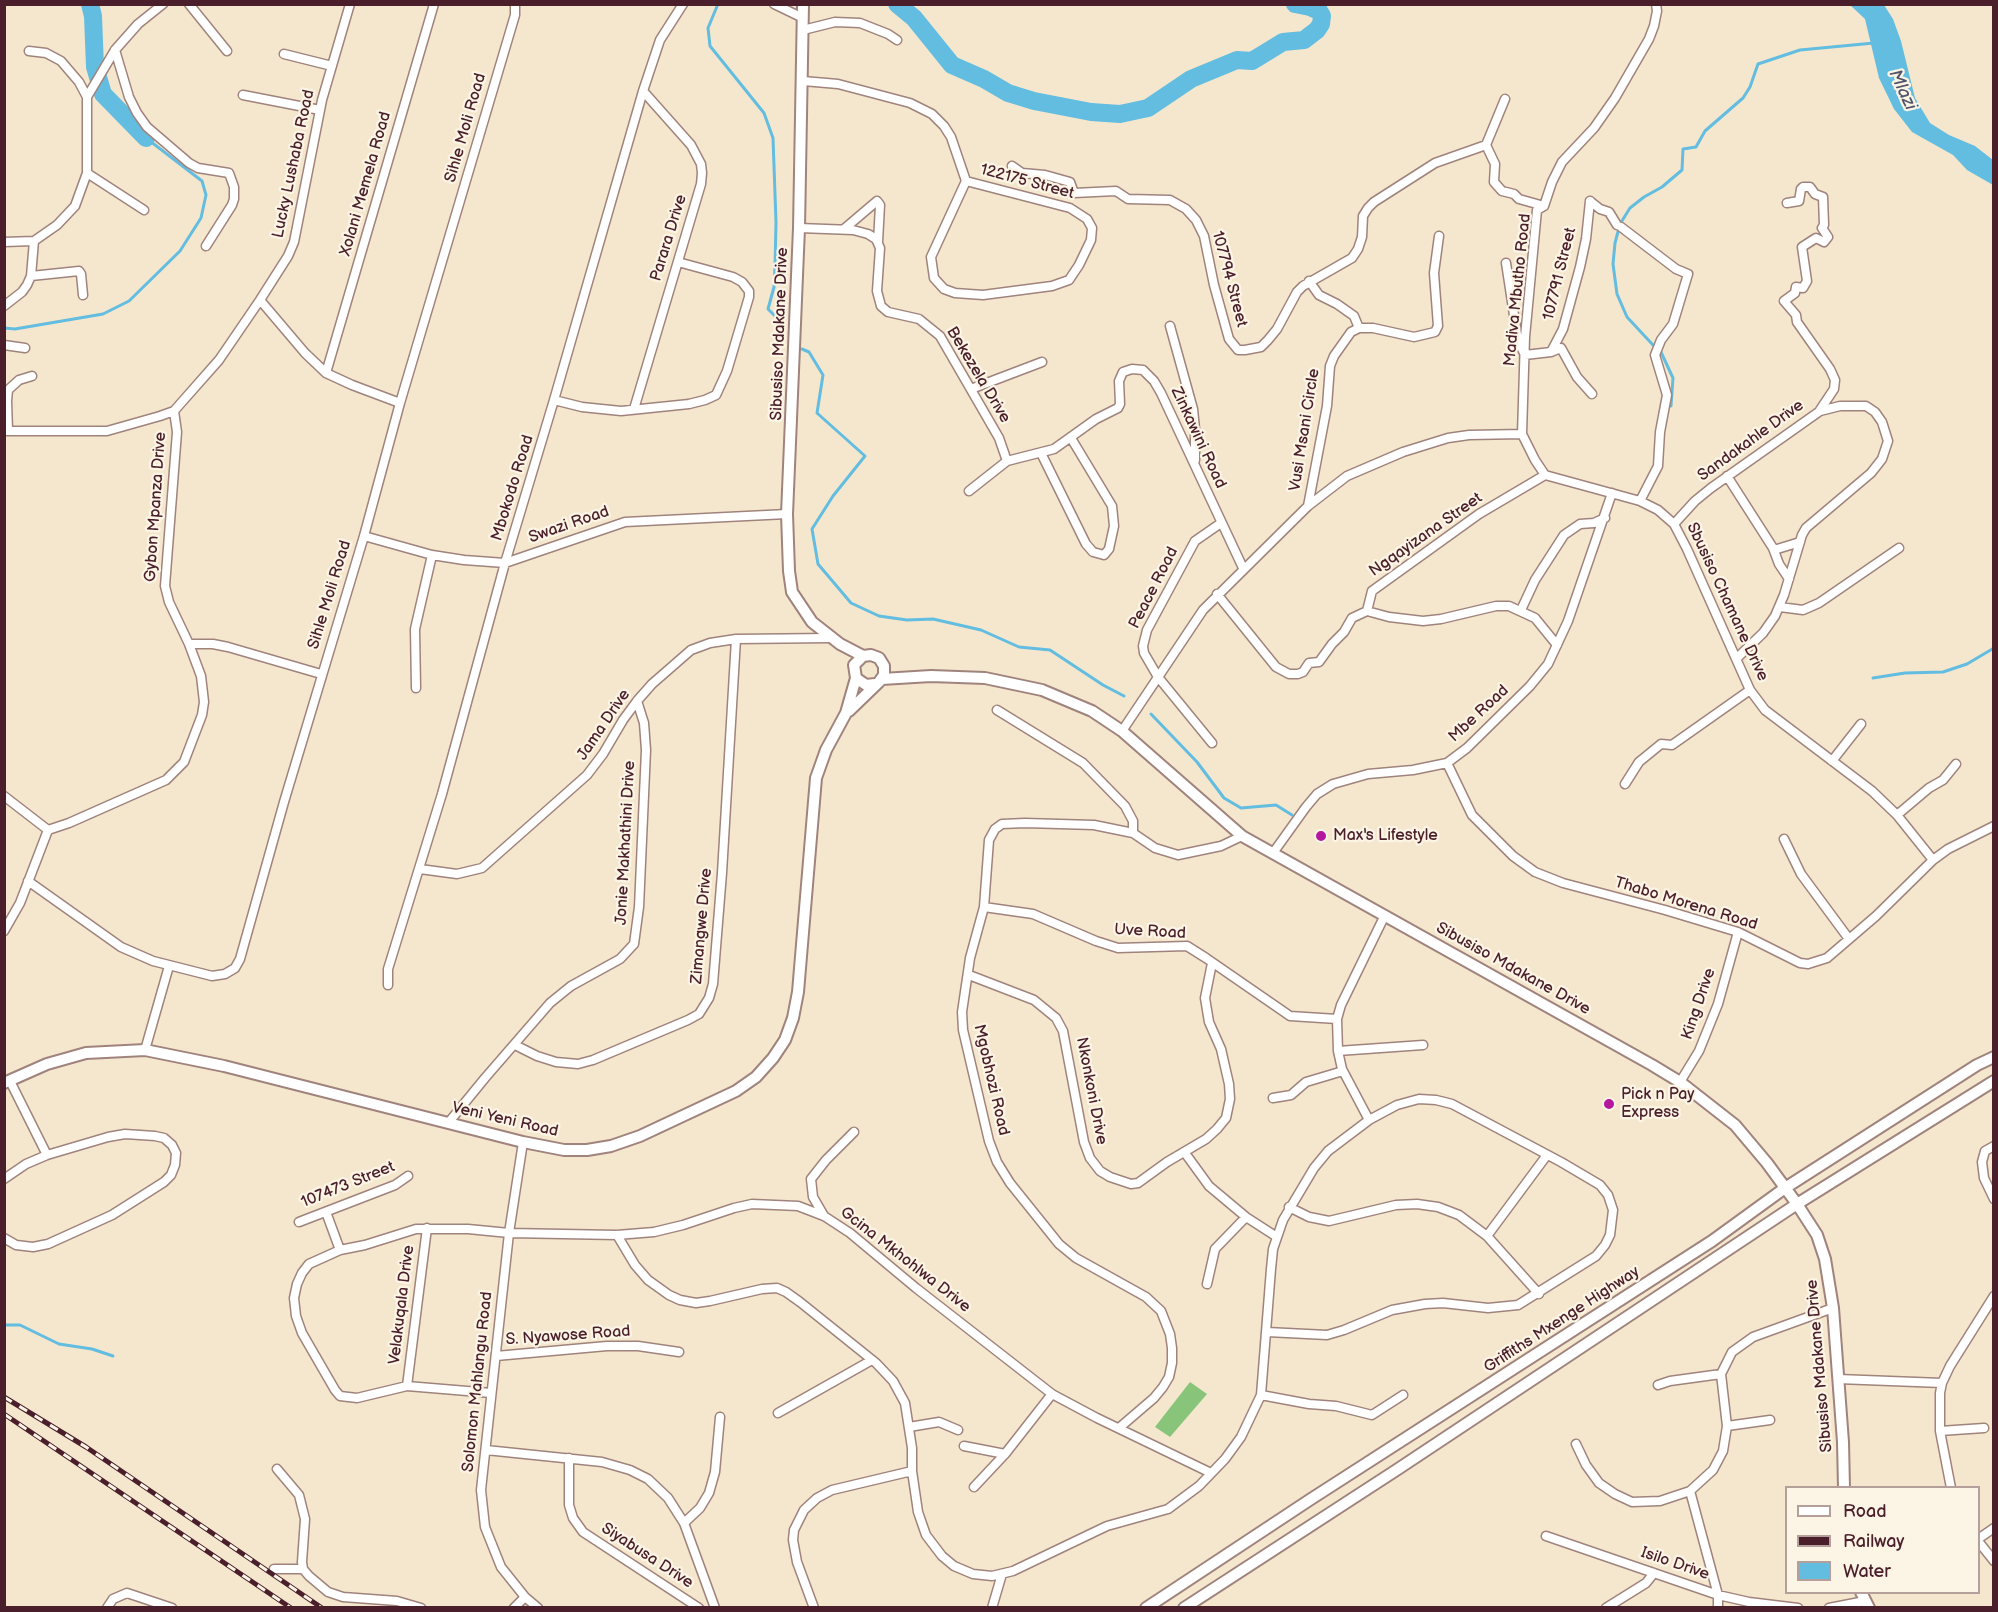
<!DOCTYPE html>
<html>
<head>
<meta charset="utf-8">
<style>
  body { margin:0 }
  #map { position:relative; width:1998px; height:1612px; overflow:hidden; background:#f5e7ce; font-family:"Balsamiq Sans",sans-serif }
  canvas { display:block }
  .frame { position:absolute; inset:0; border:6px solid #4a1f2b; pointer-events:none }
  .legend { position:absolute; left:1785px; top:1486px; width:195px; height:108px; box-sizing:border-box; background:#fcf5e5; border:2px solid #b59f9b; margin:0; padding:8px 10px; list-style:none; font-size:18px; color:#4a1f2b }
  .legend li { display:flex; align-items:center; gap:12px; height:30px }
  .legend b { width:30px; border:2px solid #b59f9b }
</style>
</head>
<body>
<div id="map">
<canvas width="1998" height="1612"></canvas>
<div class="frame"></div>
<ul class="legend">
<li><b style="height:8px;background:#fff"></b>Road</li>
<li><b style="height:8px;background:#4a1f2b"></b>Railway</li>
<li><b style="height:16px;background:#63bde0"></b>Water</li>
</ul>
</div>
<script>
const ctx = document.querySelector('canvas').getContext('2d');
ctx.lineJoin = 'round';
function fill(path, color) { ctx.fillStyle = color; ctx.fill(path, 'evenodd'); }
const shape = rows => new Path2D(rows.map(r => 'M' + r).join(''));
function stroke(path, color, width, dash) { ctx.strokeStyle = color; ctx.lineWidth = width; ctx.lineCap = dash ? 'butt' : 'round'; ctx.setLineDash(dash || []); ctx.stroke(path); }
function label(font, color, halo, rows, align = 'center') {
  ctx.font = font + ' "Balsamiq Sans",sans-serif'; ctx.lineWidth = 4.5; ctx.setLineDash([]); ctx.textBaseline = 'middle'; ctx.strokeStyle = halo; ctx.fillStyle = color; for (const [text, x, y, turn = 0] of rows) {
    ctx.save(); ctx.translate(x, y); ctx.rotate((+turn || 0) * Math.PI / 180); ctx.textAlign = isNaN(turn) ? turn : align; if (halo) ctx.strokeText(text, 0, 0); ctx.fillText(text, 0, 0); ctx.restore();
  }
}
fill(shape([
  [1190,1382,1207,1394,1170,1437,1155,1427]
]), '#88c479');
fill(shape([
  [1850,5,1884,5,1893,19,1901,41,1915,98,1930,123,1949,135,1975,146,1993,160,1993,185,1967,170,1953,155,1912,132,1894,109,1879,78,1865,19]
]), '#63bde0');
stroke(shape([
  [718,4,708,28,710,46,764,113,773,138,776,222,775,267,774,287,768,309,777,318,782,336],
  [4,328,15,329,103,314,129,301,180,251,201,218,206,195,202,181,146,138],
  [802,349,809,352,823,375,817,413,865,456,833,496,812,529,818,564,851,603,879,616,907,620,933,619,981,630,1019,647,1050,650,1103,685,1124,696],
  [1671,406,1673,378,1660,350,1653,345,1627,317,1617,294,1613,264,1615,243,1620,224,1630,208,1644,197,1662,187,1682,170,1683,149,1696,147,1705,131,1743,98,1750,87,1758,64,1800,50,1874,43],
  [1873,678,1905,673,1943,672,1967,664,1994,648],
  [1151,714,1197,762,1224,798,1241,808,1276,805,1292,815],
  [4,1325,20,1325,59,1344,92,1349,113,1356]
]), '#63bde0', 3);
stroke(shape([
  [90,4,93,16,95,67,103,94,146,138],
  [897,4,914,18,952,65,984,79,1008,93,1034,101,1091,112,1120,114,1148,108,1191,79,1237,60,1252,61,1283,42,1304,40,1317,30,1321,24,1322,16,1319,11,1310,7,1295,4]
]), '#63bde0', 18);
const street = shape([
  [189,4,227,51],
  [774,4,803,18],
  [803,30,835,22,860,23,888,34,897,40],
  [115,50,129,97,137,113,147,127,189,163,198,168,229,173,234,187,234,199,232,205,206,246],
  [29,51,46,53,61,61,79,82,87,97],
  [284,54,332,66],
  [803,81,838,84,910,103,932,114,944,126,951,137,966,181,931,257,934,278,944,289,955,293,983,295,1052,286,1069,280,1079,265,1091,240,1092,228,1087,219,1070,208,966,181],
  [243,95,320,110],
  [1505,99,1486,145,1495,164,1494,182,1502,191,1514,194,1519,199,1544,206],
  [1012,166,1022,173,1045,175,1070,182,1074,193,1116,191,1128,199,1170,200,1186,209,1196,220,1204,236,1214,285,1229,339,1238,350,1245,350,1261,347,1268,340,1277,329,1297,292,1303,286,1352,258,1358,249,1362,237,1363,216,1368,208,1374,202,1435,163,1486,145],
  [87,173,144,210],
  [1590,201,1600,209,1609,212,1617,225],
  [1787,203,1799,201,1801,189,1803,187,1810,187,1815,194,1823,197,1824,225,1822,228,1828,237,1824,242,1816,238,1802,247,1807,281,1803,288,1796,287,1795,293,1784,301,1796,315,1797,322,1830,369,1835,380,1834,389,1820,410],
  [1621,227,1676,269,1688,274,1673,324,1661,340,1655,355,1667,395,1660,432,1658,466,1640,501],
  [799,228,853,230,868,234,876,239,880,248,877,291,881,306,888,312,919,319,940,336,999,438,1007,461],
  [844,229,877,201,880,205,878,242],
  [4,242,34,241,57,225,75,206,87,173,87,97,115,50,138,24,163,4],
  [1506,263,1518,341,1525,355,1551,352,1563,329,1580,267,1586,239,1590,201],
  [31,276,79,271,81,274,83,295],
  [1309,281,1319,295,1337,304,1354,316,1359,328],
  [260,300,305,353,326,373,352,385,400,403],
  [4,306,22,292,27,285,31,276,34,241],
  [1170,326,1193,409,1195,429,1195,460],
  [4,345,25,348],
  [1551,352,1561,348,1577,377,1592,394],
  [326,373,434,4],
  [971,389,1042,362],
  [554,400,582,407,621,411,689,404,705,400,716,395,727,371,749,297,749,291,742,282,733,277,678,262],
  [634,409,701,184,702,173,701,164,691,145,643,91],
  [4,431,107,431,160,416,174,411,181,403,219,360,260,300,288,256,294,242,322,100,350,4],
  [8,431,7,401,8,390,19,380,32,376],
  [1522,434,1525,337,1537,210,1544,206,1552,182,1562,162,1594,128,1615,98,1649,39,1654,26,1657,11,1656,4],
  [1041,453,1086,544,1093,552,1104,555,1109,549,1114,526,1112,506,1071,438],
  [1545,475,1640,501,1658,510,1674,524,1687,549,1750,690,1765,710,1872,791,1897,815,1933,860],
  [1727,476,1773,548,1779,564,1789,579],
  [969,491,1007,461,1054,449,1096,419,1118,408,1120,404,1119,381,1123,372,1132,369,1143,370,1154,381,1161,393,1243,568],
  [1308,506,1327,406,1330,366,1334,356,1351,332,1359,328,1373,328,1414,337,1435,332,1438,326,1434,273,1439,236],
  [1674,524,1695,501,1711,488,1820,411,1840,406,1866,406,1875,412,1882,422,1888,441,1882,459,1871,473,1806,528,1802,535,1784,595,1775,616,1763,633,1737,658],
  [364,536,432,555,464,560,505,563,625,522,787,514],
  [1774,550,1800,542],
  [1217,594,1276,667,1289,674,1298,674,1303,672,1309,663,1319,662,1332,644,1344,632,1352,618,1367,611,1372,591,1479,514,1545,475],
  [1780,607,1803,610,1819,603,1899,548],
  [1521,610,1535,580,1564,535,1580,524,1594,523,1605,518],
  [1367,611,1389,617,1423,621,1441,619,1496,606,1509,606,1535,618,1557,645],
  [189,644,213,644,228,647,321,674],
  [416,688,415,629,432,555],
  [997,710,1083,763,1125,806,1133,821,1133,833],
  [1122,731,1203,610,1308,506,1347,476,1403,452,1448,438,1469,435,1522,434,1535,460,1545,475],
  [1212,743,1158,677,1144,653,1143,646,1147,630,1195,541,1221,523],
  [1832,761,1861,724],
  [1447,763,1472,815,1513,856,1535,872,1563,883,1665,910,1738,932,1800,963,1808,964,1827,958,1876,916,1933,860,1948,849,1994,826],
  [1625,784,1639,762,1661,744,1672,745,1750,690],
  [4,796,48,830],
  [1897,815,1929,788,1943,780,1956,764],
  [1784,839,1801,874,1849,939],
  [1273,853,1306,807,1317,794,1333,784,1368,774,1413,770,1447,763,1467,748,1530,686,1548,664,1568,621,1612,493],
  [420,869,457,874,482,868,587,775,603,754,623,720,637,701,652,684,691,650,710,643,736,639,831,638],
  [28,881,121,947,153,961,212,976,225,974,235,968,240,959,284,802,364,536,400,403,515,15,515,4],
  [984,907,1033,914,1096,941,1118,948,1187,946,1206,958,1290,1016,1337,1019],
  [4,931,20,903,48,830,69,823,166,780,184,762,202,715,204,702,201,676,189,644,169,602,165,586,177,432,174,411],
  [969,975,1034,1000,1056,1018,1063,1031,1084,1142,1090,1158,1100,1171,1110,1177,1131,1184,1138,1183,1167,1162,1206,1139,1217,1129,1226,1118,1230,1099,1229,1084,1221,1049,1209,1022,1205,998,1212,963],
  [388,985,388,969,442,794,505,563,554,400,643,91,660,40,683,4],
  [515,1045,537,1056,556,1062,578,1064,593,1060,688,1020,699,1014,709,998,713,984,722,873,736,639],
  [145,1050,169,966],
  [1338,1051,1423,1045],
  [10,1081,47,1155],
  [1680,1082,1699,1051,1718,1004,1738,932],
  [1273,1098,1291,1095,1306,1082,1343,1071],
  [1369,1120,1342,1069,1338,1051,1337,1019,1341,1005,1385,915],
  [449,1122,485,1078,550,1003,571,986,620,959,634,944,639,907,646,750,644,723,637,701],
  [523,1142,509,1233,481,1490,485,1527,501,1567,525,1597,538,1608],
  [1994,1146,1985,1151,1982,1162,1984,1178,1994,1199],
  [1185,1153,1209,1186,1246,1217,1277,1237],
  [4,1179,26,1164,47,1155,108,1137,125,1134,155,1136,164,1138,172,1145,176,1153,175,1165,171,1175,164,1182,112,1215,48,1244,33,1247,16,1245,4,1238],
  [1289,1207,1309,1217,1329,1221,1396,1205,1417,1204,1438,1207,1459,1215,1487,1236,1539,1294],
  [326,1212,340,1250],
  [824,1216,813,1197,811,1179,826,1160,854,1132],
  [299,1222,395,1185,408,1176],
  [617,1235,635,1265,648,1280,669,1295,680,1300,696,1303,710,1301,762,1289,777,1288,786,1292,800,1302,876,1363,893,1381,905,1403,912,1448,912,1471,918,1512,926,1535,942,1556,954,1566,973,1574,992,1576,1013,1571,1107,1526,1168,1509,1199,1486,1225,1459,1241,1437,1261,1395,1271,1269,1273,1249,1283,1220,1314,1168,1328,1151,1369,1120,1397,1105,1419,1099,1436,1100,1452,1104,1561,1162,1600,1185,1608,1195,1613,1210,1610,1235,1605,1245,1596,1256,1518,1305,1488,1308,1443,1303,1425,1304,1392,1310,1344,1330,1327,1335,1267,1332],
  [1487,1236,1547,1155],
  [1207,1284,1215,1249,1246,1217],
  [496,1356,607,1346,638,1346,679,1352],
  [1838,1379,1942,1383],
  [1658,1385,1670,1381,1721,1374],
  [407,1386,427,1228],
  [491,1393,407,1386,357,1398,340,1396,335,1390,302,1333,296,1316,294,1298,297,1284,302,1273,309,1264,340,1250,365,1245,416,1229,468,1229,509,1233,617,1235,654,1232,683,1225,734,1208,752,1204,798,1206,824,1216,850,1233,916,1288,1052,1394,1097,1418,1211,1473],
  [1261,1395,1309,1404,1336,1406,1372,1415,1403,1395],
  [778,1413,872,1360],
  [1727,1426,1770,1420],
  [909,1427,939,1422,958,1430],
  [1119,1428,1154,1398,1163,1387,1169,1377,1172,1363,1172,1348,1170,1334,1161,1311,1146,1297,1076,1258,1059,1244,1010,1183,997,1162,989,1141,963,1030,962,1012,970,958,984,907,989,840,995,829,1002,824,1025,823,1094,825,1133,833,1155,848,1178,855,1221,846,1242,836],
  [1940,1431,1984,1428],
  [1576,1444,1586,1465,1599,1483,1615,1494,1632,1502,1660,1501,1690,1491,1713,1470,1723,1451,1727,1426,1721,1374,1732,1352,1753,1337,1833,1308],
  [964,1446,1005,1454],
  [486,1450,602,1462,630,1470,648,1479,668,1498,684,1523,715,1608],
  [569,1458,569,1505,573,1518,583,1532,699,1608],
  [277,1469,299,1495,305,1519,302,1562,303,1569,309,1576,328,1592,343,1597,397,1601,421,1608],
  [974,1487,1005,1454,1052,1394],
  [1951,1488,1940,1431,1940,1393,1942,1383,1950,1366,1994,1296],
  [1690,1491,1718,1595,1718,1608],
  [684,1523,700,1508,709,1493,715,1472,720,1417],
  [1546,1536,1718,1595,1749,1602,1798,1608],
  [1978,1539,1994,1528],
  [1978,1541,1994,1561],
  [274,1569,303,1569],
  [107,1608,113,1599,127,1593,172,1608],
  [514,1608,525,1597],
  [814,1608,797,1562,793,1540,794,1530,804,1510,817,1498,832,1490,912,1471],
  [992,1608,1002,1574],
  [1606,1608,1646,1583,1654,1573],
  [1829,1608,1865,1601]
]);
const secondary = shape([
  [803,4,799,228,787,514,789,571,792,592,812,622,840,644,863,656],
  [882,679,931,676,985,678,1042,690,1092,711,1122,731,1242,836,1652,1065,1680,1082,1735,1125,1767,1163,1797,1204,1817,1235,1825,1259,1833,1308,1843,1442,1844,1488],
  [849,711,879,682,884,675,884,666,879,658,871,655,863,656,854,665,856,678,866,685,875,684],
  [4,1083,47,1064,86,1053,145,1050,224,1066,523,1142,564,1150,587,1150,611,1146,640,1136,736,1091,756,1077,773,1058,785,1040,793,1018,798,992,816,778,826,750,846,713,856,678],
  [1861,1592,1869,1608],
  [1146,1608,1311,1499,1712,1241,1785,1188,1977,1065,1994,1057],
  [1184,1608,1398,1469,1797,1204,1994,1081]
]);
stroke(street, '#a0837c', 11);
stroke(secondary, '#a0837c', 14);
stroke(street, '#fff', 8);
stroke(secondary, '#fff', 10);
const rail = shape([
  [4,1397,86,1447,322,1608],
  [4,1414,291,1608]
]);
stroke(rail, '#4a1f2b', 5);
stroke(rail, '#fcf5e5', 3, [9]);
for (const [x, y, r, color] of [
  [1321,836,6,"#b5179e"],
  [1609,1104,6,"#b5179e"]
]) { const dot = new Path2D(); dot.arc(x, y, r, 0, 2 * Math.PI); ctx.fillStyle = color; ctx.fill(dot); stroke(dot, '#fcf5e5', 2); }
label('16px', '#4a1f2b', '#fcf5e5', [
  ["Sihle Moli Road",466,128,-74],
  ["Lucky Lushaba Road",294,164,-78],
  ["122175 Street",1027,182,15],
  ["Xolani Memela Road",366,184,-74],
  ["Parara Drive",669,238,-73],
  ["107791 Street",1560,274,-76],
  ["107794 Street",1229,279,75],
  ["Madiva Mbutho Road",1518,290,-84],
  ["Sibusiso Mdakane Drive",780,334,-88],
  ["Bekezela Drive",978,375,59],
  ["Vusi Msani Circle",1305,430,-81],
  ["Zinkawini Road",1198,438,65],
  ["Sandakahle Drive",1751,441,-36],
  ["Mbokodo Road",513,488,-73],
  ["Gybon Mpanza Drive",156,507,-86],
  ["Swazi Road",569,525,-19],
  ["Ngqayizana Street",1426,535,-35],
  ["Peace Road",1154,588,-63],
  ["Sihle Moli Road",330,595,-73],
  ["Sbusiso Chamane Drive",1727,602,65],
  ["Mbe Road",1479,714,-43],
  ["Jama Drive",604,725,-56],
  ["Jonie Makhathini Drive",626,843,-87],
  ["Thabo Morena Road",1686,904,17],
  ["Zimangwe Drive",702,926,-85],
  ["Uve Road",1150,932,3],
  ["Sibusiso Mdakane Drive",1513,969,29],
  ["King Drive",1699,1004,-71],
  ["Mgobhozi Road",991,1080,77],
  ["Nkonkoni Drive",1091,1091,79],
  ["Veni Yeni Road",505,1120,13],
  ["107473 Street",348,1185,-22],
  ["Gcina Mkhohlwa Drive",905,1260,38],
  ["Velakuqala Drive",402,1305,-83],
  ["Griffiths Mxenge Highway",1562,1320,-33],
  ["S. Nyawose Road",568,1336,-4],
  ["Sibusiso Mdakane Drive",1820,1366,-95],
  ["Solomon Mahlangu Road",478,1382,-84],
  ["Siyabusa Drive",647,1556,33],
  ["Isilo Drive",1675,1564,19]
]);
label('16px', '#4a1f2b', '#fcf5e5', [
  ["Max's Lifestyle",1333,836],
  ["Pick n Pay",1621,1095],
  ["Express",1621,1113]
], 'left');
label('italic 18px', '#53566a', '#fcf5e5', [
  ["Mlazi",1902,90,65]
]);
</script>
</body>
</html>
